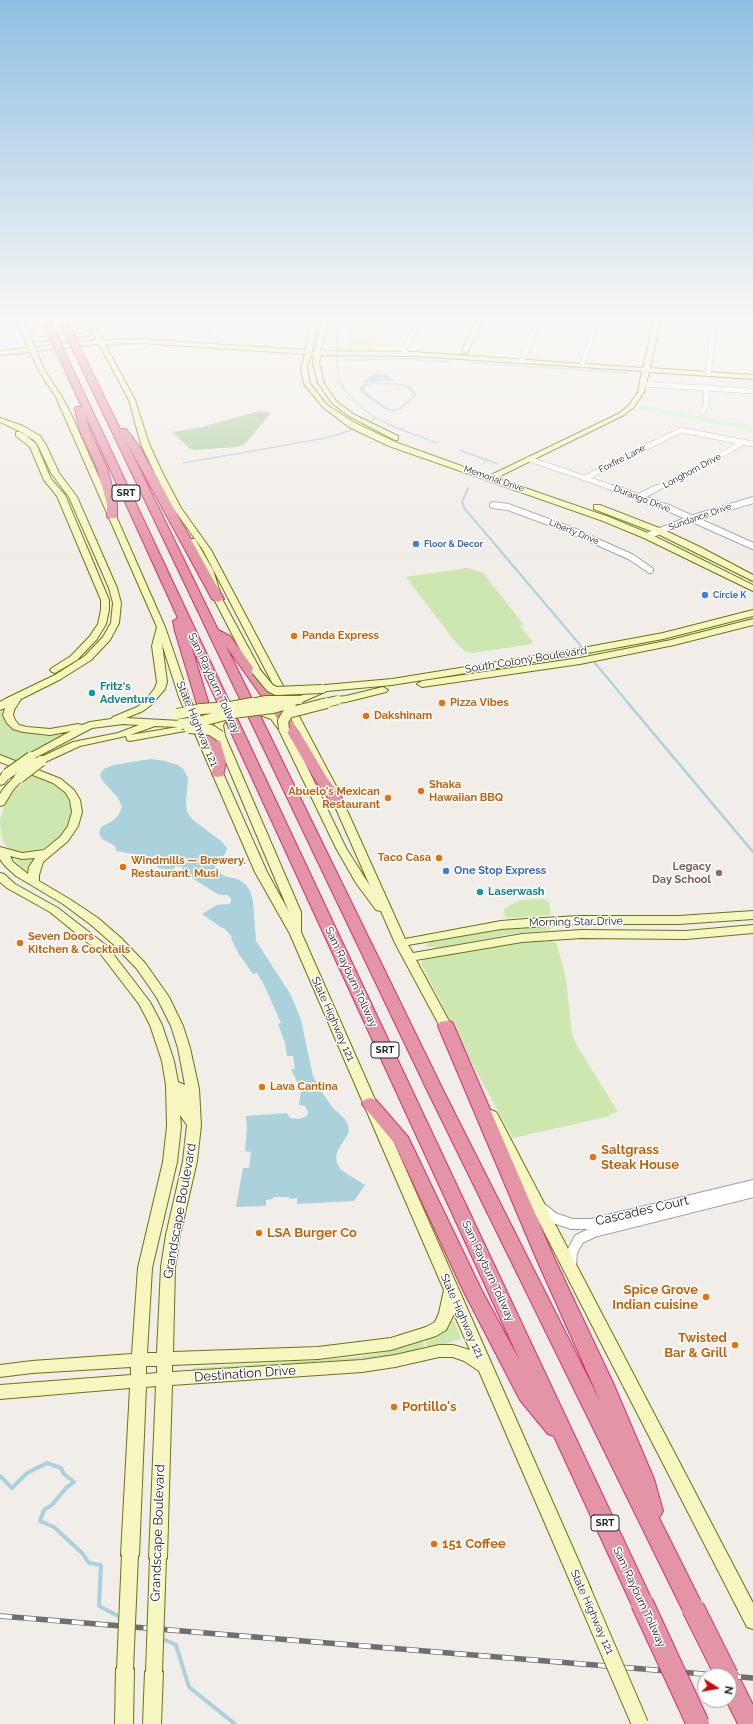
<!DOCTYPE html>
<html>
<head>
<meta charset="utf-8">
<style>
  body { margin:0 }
  #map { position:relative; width:753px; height:1724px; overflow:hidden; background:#f1ede8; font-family:Raleway,sans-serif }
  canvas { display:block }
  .north { position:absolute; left:697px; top:1668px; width:40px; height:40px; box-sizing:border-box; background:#fff; border:1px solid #a6a6a6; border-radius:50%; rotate:101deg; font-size:11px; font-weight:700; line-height:16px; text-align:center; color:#212121 }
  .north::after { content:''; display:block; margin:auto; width:14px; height:18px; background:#c70b11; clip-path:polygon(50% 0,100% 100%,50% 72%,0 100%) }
</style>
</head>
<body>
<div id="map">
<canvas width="753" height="1724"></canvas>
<div class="north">N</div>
</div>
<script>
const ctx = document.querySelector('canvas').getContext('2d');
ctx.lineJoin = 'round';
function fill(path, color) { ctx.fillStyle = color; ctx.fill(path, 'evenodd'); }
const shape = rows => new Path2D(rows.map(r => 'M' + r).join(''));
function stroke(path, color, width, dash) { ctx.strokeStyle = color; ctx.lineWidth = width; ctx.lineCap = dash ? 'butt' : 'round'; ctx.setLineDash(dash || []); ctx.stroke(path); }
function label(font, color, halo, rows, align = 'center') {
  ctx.font = font + ' Raleway,sans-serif'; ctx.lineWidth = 3; ctx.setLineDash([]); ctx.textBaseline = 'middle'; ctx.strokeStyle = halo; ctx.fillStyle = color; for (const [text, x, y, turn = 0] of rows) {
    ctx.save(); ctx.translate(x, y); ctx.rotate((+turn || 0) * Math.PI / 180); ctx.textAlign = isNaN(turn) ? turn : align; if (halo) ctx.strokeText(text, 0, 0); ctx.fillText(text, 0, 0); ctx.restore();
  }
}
fill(shape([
  [467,568,483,573,524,625,520,626,533,642,531,644,473,653,466,652,457,644,406,577],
  [0,712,2,712,5,722,21,732,44,735,62,733,64,736,17,762,8,759,0,754],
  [32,774,54,783,67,795,72,812,70,821,67,829,52,845,49,844,39,851,26,853,16,852,6,846,1,836,0,820,5,803,13,790,16,790],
  [33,857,37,859,30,870,26,871,15,861,19,858],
  [543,899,549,902,551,915,507,918,503,913,505,908,521,900],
  [547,926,550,928,550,930,510,934,438,948,424,946,435,940,506,928],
  [548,939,557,944,566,979,572,1034,576,1044,618,1112,610,1114,610,1116,513,1138,476,1071,421,963,424,959,479,947],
  [450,1321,454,1321,461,1339,431,1348,428,1347,425,1342,426,1339],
  [420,1341,423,1342,425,1347,424,1350,377,1360,193,1373,193,1368,359,1357,388,1351]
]), '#cee7b1');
fill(shape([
  [259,411,270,412,271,413,244,445,235,447,196,450,190,449,172,432,199,428]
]), '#aece9f');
fill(shape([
  [349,317,392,317,372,349,347,348],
  [641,405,753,426,753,431,637,409]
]), '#c8f7cb');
fill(shape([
  [377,374,390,376,395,381,384,381,366,383,361,381,366,380,371,375],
  [375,383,397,383,406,385,411,387,417,395,401,409,395,411,386,410,363,394,359,388,364,385],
  [371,384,397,385,407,388,414,395,398,409,389,409,367,393,363,388],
  [151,759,165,761,178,765,184,770,188,778,186,802,187,812,193,820,221,841,227,848,225,854,216,864,215,868,224,876,238,879,246,885,250,891,253,901,256,941,291,995,301,1020,313,1076,321,1091,333,1108,345,1119,348,1125,349,1132,338,1150,336,1157,337,1163,341,1170,365,1185,354,1201,297,1204,297,1198,289,1199,289,1197,273,1197,273,1199,266,1200,266,1206,236,1207,243,1168,249,1168,251,1152,245,1151,247,1128,246,1116,287,1113,290,1118,299,1119,307,1116,308,1112,305,1106,299,1105,301,1090,291,1069,295,1069,293,1056,287,1056,285,1043,278,1024,281,1023,264,985,257,973,253,974,238,953,231,938,232,937,224,928,222,928,202,914,217,905,229,904,231,902,231,898,227,895,219,895,181,871,183,869,182,867,176,866,172,870,168,870,158,868,155,861,161,859,161,856,159,855,151,857,116,851,115,846,102,839,99,834,101,827,111,822,118,816,122,807,118,798,102,780,100,774,104,769,113,765]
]), '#abd2dc');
stroke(shape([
  [339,317,336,343,339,349],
  [207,335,216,323,222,319,221,317],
  [337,356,338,380,344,389,364,410,376,418,397,428,437,443],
  [336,360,411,359,449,362],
  [472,363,627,373],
  [370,422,376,418],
  [459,450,498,464],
  [183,463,326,438,351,430],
  [484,464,486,459]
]), '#abd2dc', 1.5);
stroke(shape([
  [468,488,462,502,465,509,581,646],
  [595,663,629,704]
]), '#abd2dc', 2);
stroke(shape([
  [628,703,753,852]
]), '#abd2dc', 2.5);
stroke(shape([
  [0,1476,12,1488,27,1473,47,1463,61,1468,64,1474,74,1482,66,1488,52,1505,44,1510,40,1521,54,1527,83,1554,89,1563,101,1565,99,1606,122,1618],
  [161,1638,176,1645,189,1687,235,1724]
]), '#abd2dc', 4);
const streetFar2 = shape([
  [406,353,404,350,421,317],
  [522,361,540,317],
  [582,365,598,317],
  [708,373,715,317],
  [643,384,753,391],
  [702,412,706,406,707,388],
  [529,459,616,489],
  [585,478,681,430,753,444],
  [655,489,694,471,743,442]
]);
const streetFar1 = shape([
  [613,488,666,507,753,546],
  [639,497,657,488],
  [493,505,508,507,573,531,631,557,650,570],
  [647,536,693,518,753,500]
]);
const street = shape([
  [543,1209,554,1218,572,1224,591,1224,753,1185],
  [571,1266,572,1252,579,1239,594,1232,753,1192]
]);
const secondary = shape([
  [15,317,21,317,31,336,42,337,84,333,92,330,85,317,91,317,103,340,139,339,306,350,311,317,317,317,312,351,315,351,322,317,328,317,321,351,414,352,643,368,655,317,661,317,650,368,753,375,753,379,649,372,644,392,634,407,624,415,496,478,609,517,650,534,753,585,753,591,644,538,603,521,389,446,349,427,323,407,304,384,301,368,305,354,139,343,105,344,135,400,149,444,163,474,181,508,211,550,336,786,405,939,501,921,526,919,579,916,679,916,753,911,753,919,679,924,579,924,501,929,408,945,413,953,522,934,581,930,686,931,753,925,753,933,686,939,581,938,522,942,416,960,456,1034,454,1037,450,1038,446,1037,444,1034,395,943,381,911,376,910,356,883,336,848,279,730,271,719,252,712,250,710,255,707,277,715,289,729,346,848,370,886,326,786,203,550,173,508,155,474,141,444,129,400,99,344,36,351,45,371,62,397,71,414,165,627,189,697,267,872,289,912,215,736,213,725,219,716,224,713,229,716,223,725,225,736,301,912,301,932,591,1589,588,1595,582,1597,576,1595,479,1371,464,1361,453,1357,439,1357,395,1367,362,1372,172,1385,167,1558,164,1564,158,1566,152,1564,149,1558,156,1386,146,1387,139,1555,136,1561,130,1563,124,1561,121,1555,130,1388,0,1399,0,1385,131,1375,131,1367,32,1373,0,1377,0,1365,32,1361,132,1354,138,1268,163,1162,167,1126,166,1085,162,1061,150,1025,139,1004,99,952,50,912,7,888,0,882,0,873,4,874,15,884,58,908,107,946,150,1002,162,1025,174,1061,178,1082,185,1085,178,1048,171,1026,157,998,137,969,113,944,90,924,63,904,16,876,5,866,0,859,0,847,22,853,44,850,60,837,68,826,72,812,70,800,65,792,53,783,0,762,0,755,61,779,74,790,80,800,82,812,78,826,68,841,43,862,39,875,39,881,71,900,98,918,121,938,145,963,169,997,183,1026,190,1048,199,1089,201,1125,197,1161,180,1235,175,1267,173,1352,318,1347,391,1338,426,1327,435,1322,439,1313,444,1290,290,934,255,872,179,697,162,644,167,682,165,689,151,705,143,711,126,718,181,721,186,724,183,726,187,729,185,731,130,741,127,740,126,736,80,746,41,764,37,763,36,761,37,759,73,742,118,733,139,725,123,724,92,728,31,760,27,759,26,757,27,755,71,731,50,735,23,732,13,729,7,723,3,715,5,708,0,710,0,702,5,699,55,675,85,656,103,637,111,623,113,603,109,588,69,497,51,473,38,445,34,440,17,430,0,422,0,418,23,426,40,436,46,445,59,473,77,497,117,588,121,603,119,623,110,640,91,660,61,679,21,699,14,710,13,715,15,720,19,725,27,727,50,729,78,724,82,725,90,722,111,719,113,717,137,707,145,701,155,688,157,682,152,646,157,627,56,397,39,371,30,352,0,355,0,351,29,348,15,317],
  [94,334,97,340,35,347,31,340,42,341,85,337,94,334],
  [311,355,314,355,313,363,318,383,332,403,349,416,395,440,398,440,398,436,353,414,336,401,324,383,319,363,321,355,414,356,642,371,638,392,629,405,620,413,489,476,395,442,355,423,327,405,310,384,307,368,311,355],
  [155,726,178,727,130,735,155,726],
  [10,856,22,859,35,858,29,867,28,874,13,862,10,856],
  [180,1115,187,1125,183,1161,166,1235,161,1267,157,1353,147,1353,152,1268,177,1162,181,1126,180,1115],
  [454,1314,470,1350,453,1345,439,1345,395,1355,362,1360,172,1372,172,1365,318,1359,391,1350,436,1336,446,1330,454,1314],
  [146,1366,157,1366,157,1373,146,1374,146,1366],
  [478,317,484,317,467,353,462,354,461,353,478,317],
  [16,432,22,432,36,444,51,479,65,495,109,600,109,610,106,624,97,639,77,660,55,673,52,672,50,670,52,668,71,656,90,636,98,624,101,610,101,600,57,496,44,480,30,447,16,436,16,432],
  [594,505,600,505,662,529,700,547,753,575,753,581,656,533,594,509,594,505],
  [189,539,195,539,213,570,222,599,261,671,259,673,256,674,251,671,214,599,205,570,188,541,189,539],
  [753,610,753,616,663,639,577,655,392,685,327,691,302,702,296,702,294,700,296,698,325,685,392,679,577,649,663,633,753,610],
  [753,619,753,625,674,645,580,664,422,687,417,684,422,681,580,658,671,640,753,619],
  [383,687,388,690,386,692,346,702,328,704,323,701,328,698,346,696,383,687],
  [7,771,12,774,4,784,0,785,0,776,3,772,7,771],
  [19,775,24,778,13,790,4,805,0,806,0,794,4,788,15,776,19,775],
  [491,1110,496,1112,498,1115,753,1603,753,1629,747,1627,484,1115,486,1112,491,1110],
  [125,1660,131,1663,134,1669,133,1724,115,1724,116,1669,119,1663,125,1660],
  [154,1663,160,1666,163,1672,161,1724,143,1724,145,1672,148,1666,154,1663]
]);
const highway = shape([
  [40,317,48,317,56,333,55,335,49,335,40,317],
  [57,317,65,317,72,331,71,333,65,333,57,317],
  [75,350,78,350,82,352,120,429,126,429,139,446,224,599,218,602,212,599,126,441,218,630,230,636,299,731,327,778,342,798,340,801,335,802,330,801,314,778,287,732,226,646,445,1094,601,1403,537,1260,438,1026,440,1022,446,1021,452,1022,454,1026,555,1260,613,1383,654,1479,663,1511,659,1518,704,1608,701,1615,693,1619,685,1615,429,1094,74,352,75,350],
  [58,351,61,351,65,353,650,1596,653,1603,650,1610,642,1614,634,1610,554,1436,548,1434,520,1400,464,1292,395,1144,362,1104,364,1100,370,1098,376,1100,408,1137,482,1291,520,1361,191,645,226,761,223,776,218,777,213,776,212,773,214,761,175,631,173,621,178,618,85,414,90,431,107,468,117,504,117,516,116,518,108,518,107,516,107,504,97,468,80,431,75,409,76,407,82,407,57,353,58,351],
  [729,1670,737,1673,753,1705,753,1724,738,1724,726,1700,729,1700,729,1676,719,1676,721,1673,729,1670]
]);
stroke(streetFar2, '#a2a2a2', 6);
stroke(streetFar1, '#a2a2a2', 8);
stroke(street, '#a2a2a2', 12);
stroke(secondary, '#6c750b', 2);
stroke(highway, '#d2316e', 2);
stroke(streetFar2, '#fff', 5);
stroke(streetFar1, '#fff', 6);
stroke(street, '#fff', 10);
fill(secondary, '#f6f7c0');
fill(highway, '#e394a6');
const rail = shape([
  [0,1616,728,1676],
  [729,1676,753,1678]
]);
stroke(rail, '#6f6f6f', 5.5);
stroke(rail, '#fff', 4, [12]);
const secondaryBridgeFar2 = shape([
  [256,671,270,688,276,691,322,689],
  [247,704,266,700,299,700],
  [287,704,293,702],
  [322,704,338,700]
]);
const secondaryBridgeFar1 = shape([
  [177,714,201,709,230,707,252,703],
  [181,724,198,722,233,713,273,708,291,703],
  [189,728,211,730,220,736],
  [284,729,283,721,288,713,327,703],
  [7,774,31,757],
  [19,778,41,761]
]);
const secondaryBridge = shape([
  [582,1589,640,1724],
  [125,1669,130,1555],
  [154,1672,158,1558]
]);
const highwayBridgeFar1 = shape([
  [68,331,78,352],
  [52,333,61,353]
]);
const highwayBridge = shape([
  [642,1603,698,1724],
  [693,1608,727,1676]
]);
stroke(secondaryBridgeFar2, '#6c750b', 10, []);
stroke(secondaryBridgeFar1, '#6c750b', 12, []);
stroke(secondaryBridge, '#6c750b', 18, []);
stroke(highwayBridgeFar1, '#d2316e', 10, []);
stroke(highwayBridge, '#d2316e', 24, []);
stroke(secondaryBridgeFar2, '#f6f7c0', 8);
stroke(secondaryBridgeFar1, '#f6f7c0', 10);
stroke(secondaryBridge, '#f6f7c0', 16);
stroke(highwayBridgeFar1, '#e394a6', 8);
stroke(highwayBridge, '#e394a6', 22);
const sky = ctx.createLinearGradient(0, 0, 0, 559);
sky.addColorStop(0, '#8fc0e3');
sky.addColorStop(0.57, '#f9f7f5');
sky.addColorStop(1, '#f9f7f500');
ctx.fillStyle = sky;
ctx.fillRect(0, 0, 753, 559);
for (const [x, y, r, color] of [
  [416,544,4,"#3f7fe0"],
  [705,595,4,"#3f7fe0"],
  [294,636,4,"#e8710a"],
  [92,693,4,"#0f9aa8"],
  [442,703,4,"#e8710a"],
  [366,716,4,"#e8710a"],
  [421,791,4,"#e8710a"],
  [388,798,4,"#e8710a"],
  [439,858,4,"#e8710a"],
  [123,867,4,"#e8710a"],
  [446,871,4,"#3f7fe0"],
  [719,873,4,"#8d6e63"],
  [480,892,4,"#0f9aa8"],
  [20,943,4,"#e8710a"],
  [262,1087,4,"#e8710a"],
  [593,1157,4,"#e8710a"],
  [259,1233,4,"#e8710a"],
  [706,1297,4,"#e8710a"],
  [735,1345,4,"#e8710a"],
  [394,1407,4,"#e8710a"],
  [434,1544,4,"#e8710a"]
]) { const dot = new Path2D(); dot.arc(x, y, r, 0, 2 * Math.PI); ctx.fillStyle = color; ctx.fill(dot); stroke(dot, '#fff', 1.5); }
label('9px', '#212121', '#fff', [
  ["Foxfire Lane",622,459,-27],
  ["Longhorn Drive",692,471,-28],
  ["Memorial Drive",494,479,19],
  ["Durango Drive",642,499,21],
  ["Sundance Drive",700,517,-19],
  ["Liberty Drive",574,532,22]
]);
label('bold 9px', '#366cbe', '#fff', [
  ["Floor & Decor",424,544],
  ["Circle K",713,595]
], 'left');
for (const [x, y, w] of [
  [126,493,28],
  [385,1050,28],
  [605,1523,28]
]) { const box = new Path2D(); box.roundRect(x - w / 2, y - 8, w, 16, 3); ctx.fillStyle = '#fff'; ctx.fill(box); stroke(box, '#212121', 1); }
label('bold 10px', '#212121', null, [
  ["SRT",126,493],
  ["SRT",385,1050],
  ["SRT",605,1523]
]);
label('bold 11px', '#c56008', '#fff', [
  ["Panda Express",302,636],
  ["Pizza Vibes",450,703],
  ["Dakshinam",374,716],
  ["Shaka",429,785],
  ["Hawaiian BBQ",429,798],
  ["Abuelo's Mexican",380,792,"right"],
  ["Restaurant",380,805,"right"],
  ["Taco Casa",431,858,"right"],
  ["Windmills — Brewery.",131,861],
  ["Restaurant. Musi",131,874],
  ["Seven Doors",28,937],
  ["Kitchen & Cocktails",28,950],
  ["Lava Cantina",270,1087]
], 'left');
label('11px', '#212121', '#fff', [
  ["South Colony Boulevard",526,660,-9],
  ["Sam Rayburn Tollway",214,683,65],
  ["State Highway 121",197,724,67],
  ["Morning Star Drive",576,922,-1],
  ["Sam Rayburn Tollway",351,977,65],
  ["State Highway 121",333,1019,66],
  ["Sam Rayburn Tollway",488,1271,65],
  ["State Highway 121",462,1316,66],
  ["Sam Rayburn Tollway",639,1597,65],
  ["State Highway 121",592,1612,66]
]);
label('bold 11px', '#0d838f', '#fff', [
  ["Fritz's",100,687],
  ["Adventure",100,700],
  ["Laserwash",488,892]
], 'left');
label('bold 11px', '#785e54', '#fff', [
  ["Legacy",711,867],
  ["Day School",711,880]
], 'right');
label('bold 11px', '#366cbe', '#fff', [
  ["One Stop Express",454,871]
], 'left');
label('bold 13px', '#c56008', '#fff', [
  ["Saltgrass",601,1150],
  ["Steak House",601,1165],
  ["LSA Burger Co",267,1233],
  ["Spice Grove",698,1290,"right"],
  ["Indian cuisine",698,1305,"right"],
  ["Twisted",727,1338,"right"],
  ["Bar & Grill",727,1353,"right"],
  ["Portillo's",402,1407],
  ["151 Coffee",442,1544]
], 'left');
label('13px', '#212121', '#fff', [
  ["Grandscape Boulevard",180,1211,-80],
  ["Cascades Court",642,1211,-13],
  ["Destination Drive",245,1374,-4],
  ["Grandscape Boulevard",158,1533,-88]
]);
</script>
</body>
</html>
